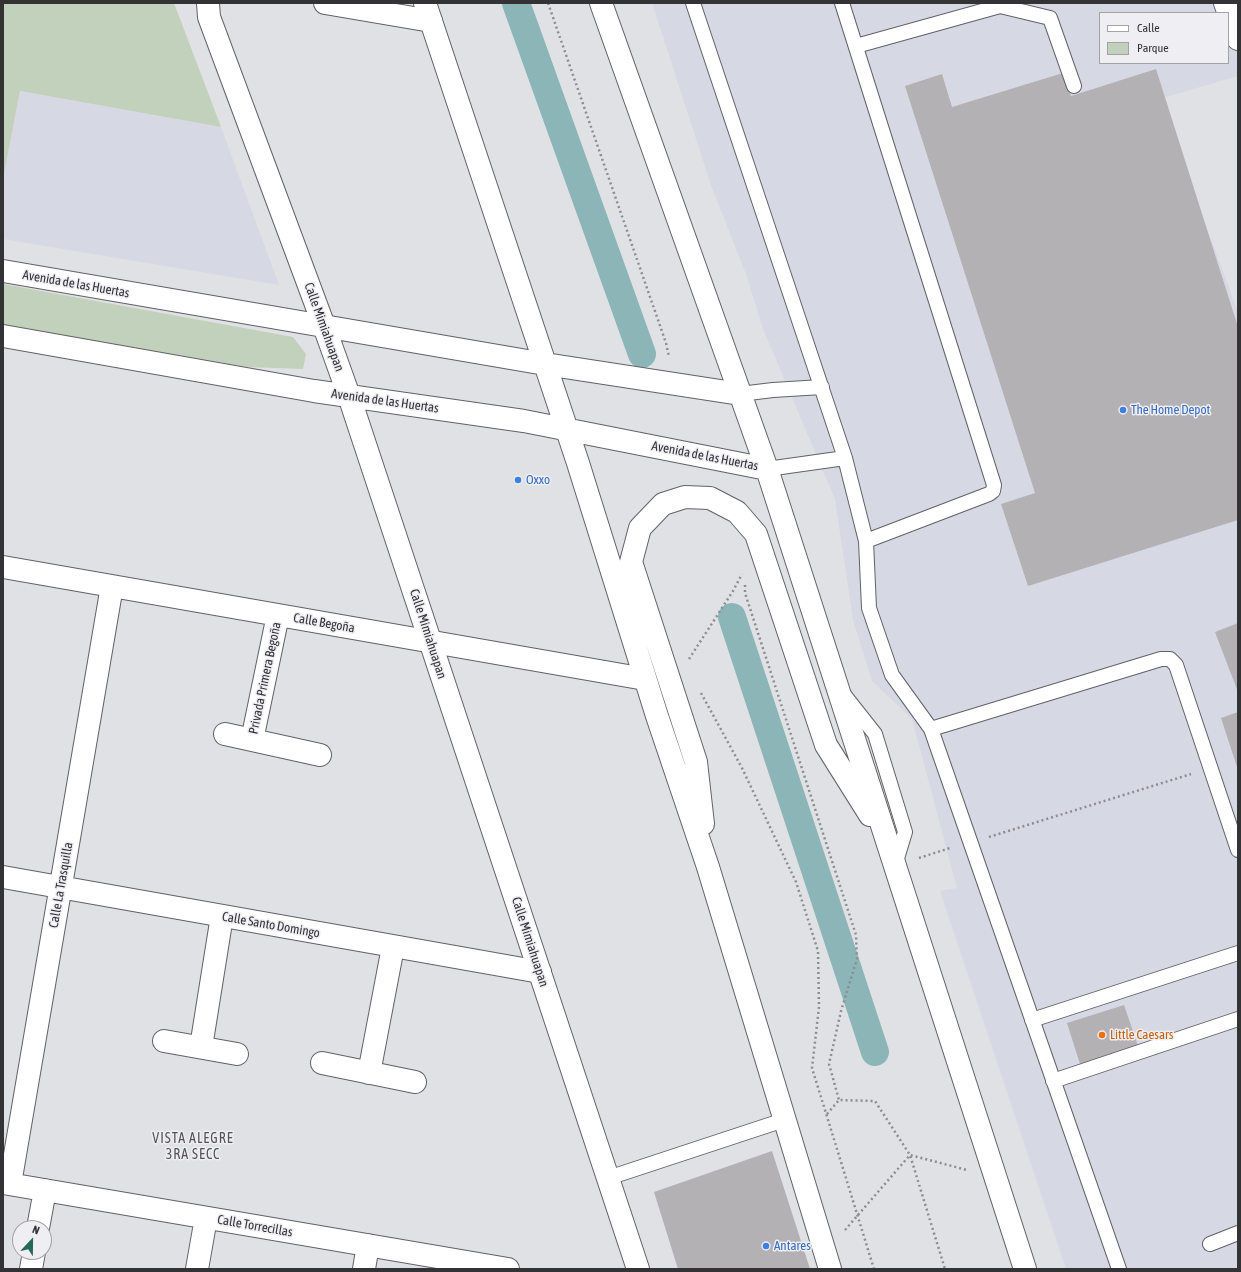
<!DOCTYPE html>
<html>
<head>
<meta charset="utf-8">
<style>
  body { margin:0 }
  #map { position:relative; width:1241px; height:1272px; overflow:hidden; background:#e0e1e5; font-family:"Asap Condensed",sans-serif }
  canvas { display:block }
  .frame { position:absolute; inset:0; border:4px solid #333335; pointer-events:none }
  .legend { position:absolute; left:1099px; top:12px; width:130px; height:52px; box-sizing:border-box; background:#eeeef3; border:1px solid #a3a3a7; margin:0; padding:5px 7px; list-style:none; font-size:12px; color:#333335 }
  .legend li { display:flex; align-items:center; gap:8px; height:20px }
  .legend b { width:20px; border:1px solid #a3a3a7 }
  .north { position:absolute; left:12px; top:1220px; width:40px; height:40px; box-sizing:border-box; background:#eeeef3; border:1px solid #a3a3a7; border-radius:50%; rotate:22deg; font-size:11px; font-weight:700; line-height:16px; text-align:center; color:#333335 }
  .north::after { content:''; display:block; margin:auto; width:14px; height:18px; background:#256859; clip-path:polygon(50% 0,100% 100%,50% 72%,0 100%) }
</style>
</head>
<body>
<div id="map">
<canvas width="1241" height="1272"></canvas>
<div class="frame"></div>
<ul class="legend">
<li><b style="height:5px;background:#fff"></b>Calle</li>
<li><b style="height:11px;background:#c2d1bc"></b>Parque</li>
</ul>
<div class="north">N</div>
</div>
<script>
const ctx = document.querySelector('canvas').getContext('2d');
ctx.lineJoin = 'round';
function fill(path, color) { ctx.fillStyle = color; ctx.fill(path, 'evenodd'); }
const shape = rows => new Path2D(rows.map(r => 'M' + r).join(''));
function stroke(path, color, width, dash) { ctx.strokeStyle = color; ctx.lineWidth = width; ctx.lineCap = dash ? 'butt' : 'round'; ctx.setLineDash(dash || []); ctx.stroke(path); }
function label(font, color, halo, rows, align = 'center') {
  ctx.font = font + ' "Asap Condensed",sans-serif'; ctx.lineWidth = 3; ctx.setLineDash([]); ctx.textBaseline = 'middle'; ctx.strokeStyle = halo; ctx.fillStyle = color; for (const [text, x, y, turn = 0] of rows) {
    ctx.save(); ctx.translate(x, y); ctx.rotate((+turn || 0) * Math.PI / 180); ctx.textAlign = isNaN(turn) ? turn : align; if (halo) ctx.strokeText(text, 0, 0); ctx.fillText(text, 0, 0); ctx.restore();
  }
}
fill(shape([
  [652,3,1218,3,1238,6,1238,76,1159,99,1238,312,1238,1269,1066,1269,940,891,957,888,912,719,872,681,853,620,835,499,763,329,746,274,712,188],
  [1100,13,1228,13,1228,63,1100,63],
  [20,91,221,127,279,285,3,239,3,179]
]), '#d6d8e4');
fill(shape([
  [3,3,174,3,221,127,20,91,3,179],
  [3,284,293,337,306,354,303,369,247,367,3,325]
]), '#c2d1bc');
stroke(shape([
  [516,3,642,354],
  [732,617,875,1052]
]), '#8bb5b6', 28);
fill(shape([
  [1156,69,1238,327,1238,520,1028,586,1001,504,1035,493,905,86,942,74,952,107,1063,73,1071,96],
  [1238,623,1238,692,1215,632],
  [1238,712,1238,770,1221,718],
  [1124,1005,1138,1046,1080,1064,1067,1023],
  [772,1151,810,1269,678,1269,654,1192]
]), '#b4b1b5');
const lane = shape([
  [693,3,845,458,866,541,869,608,892,675,931,729,1119,1269],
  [842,3,994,485,993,491,989,494,866,541],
  [856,46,1000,6,1050,18,1074,86],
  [740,394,773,390,822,387],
  [767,469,845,458],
  [845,696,875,734,905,832,895,865],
  [931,729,1161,659,1170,659,1176,665,1238,850],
  [1032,1020,1238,953],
  [1053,1081,1238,1019],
  [608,1178,784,1120],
  [1210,1244,1238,1233]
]);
const street = shape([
  [208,3,209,17,324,326],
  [325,3,431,21],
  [1225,3,1238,39],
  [3,567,645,679],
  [225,734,320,755],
  [252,740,278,615],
  [3,877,540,972],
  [164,1041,237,1054],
  [201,1047,222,916],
  [322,1063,415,1082],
  [369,1073,393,947],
  [3,1183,508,1269],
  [10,1184,112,586],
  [38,1228,45,1190],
  [31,1269,34,1252],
  [197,1269,206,1218],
  [364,1269,368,1245]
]);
const secondary = shape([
  [425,3,578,463,657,716,708,867,830,1269],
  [601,3,767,469,1025,1269],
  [3,271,545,364,740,394],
  [324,326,349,396,638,1269],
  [3,336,314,391,524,421,767,469],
  [703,824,696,762,631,562,640,528,663,504,685,497,710,498,737,512,756,534,826,745,870,815]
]);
stroke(lane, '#616266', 16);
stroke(street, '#616266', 24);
stroke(secondary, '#616266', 24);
stroke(shape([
  [548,3,666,343,669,357],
  [745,585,745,593,856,935,857,959,841,1011,829,1064,839,1100],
  [689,659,733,591,742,574],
  [701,693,742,768,796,882,818,951,819,1007,812,1068,874,1269],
  [989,837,1191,774],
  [919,858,950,848],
  [827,1114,839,1100,875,1101,910,1155,945,1269],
  [845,1230,910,1155,967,1170]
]), '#8c8d90', 2.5, [2, 3]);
stroke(lane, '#fff', 14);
stroke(street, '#fff', 22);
stroke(secondary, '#fff', 22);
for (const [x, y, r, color] of [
  [1123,410,4,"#3f7fe0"],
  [518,480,4,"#3f7fe0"],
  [1102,1035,4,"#e8710a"],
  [766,1246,4,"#3f7fe0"]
]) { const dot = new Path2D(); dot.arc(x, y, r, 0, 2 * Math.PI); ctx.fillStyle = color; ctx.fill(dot); stroke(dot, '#eeeef3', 1.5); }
label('13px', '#333335', '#eeeef3', [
  ["Avenida de las Huertas",76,284,10],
  ["Calle Mimiahuapan",324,327,70],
  ["Avenida de las Huertas",385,401,8],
  ["Avenida de las Huertas",705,456,11],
  ["Calle Begoña",324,623,10],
  ["Calle Mimiahuapan",428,634,72],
  ["Privada Primera Begoña",265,678,-78],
  ["Calle La Trasquilla",61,885,-80],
  ["Calle Santo Domingo",271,925,10],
  ["Calle Mimiahuapan",530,942,72],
  ["Calle Torrecillas",255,1226,10]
]);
label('13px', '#366cbe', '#eeeef3', [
  ["The Home Depot",1131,410],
  ["Oxxo",526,480],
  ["Antares",774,1246]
], 'left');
label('13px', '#c56008', '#eeeef3', [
  ["Little Caesars",1110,1035]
], 'left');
ctx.letterSpacing = '1px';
label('14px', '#525256', '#eeeef3', [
  ["VISTA ALEGRE",193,1139],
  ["3RA SECC",193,1155]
]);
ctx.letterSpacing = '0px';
</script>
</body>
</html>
